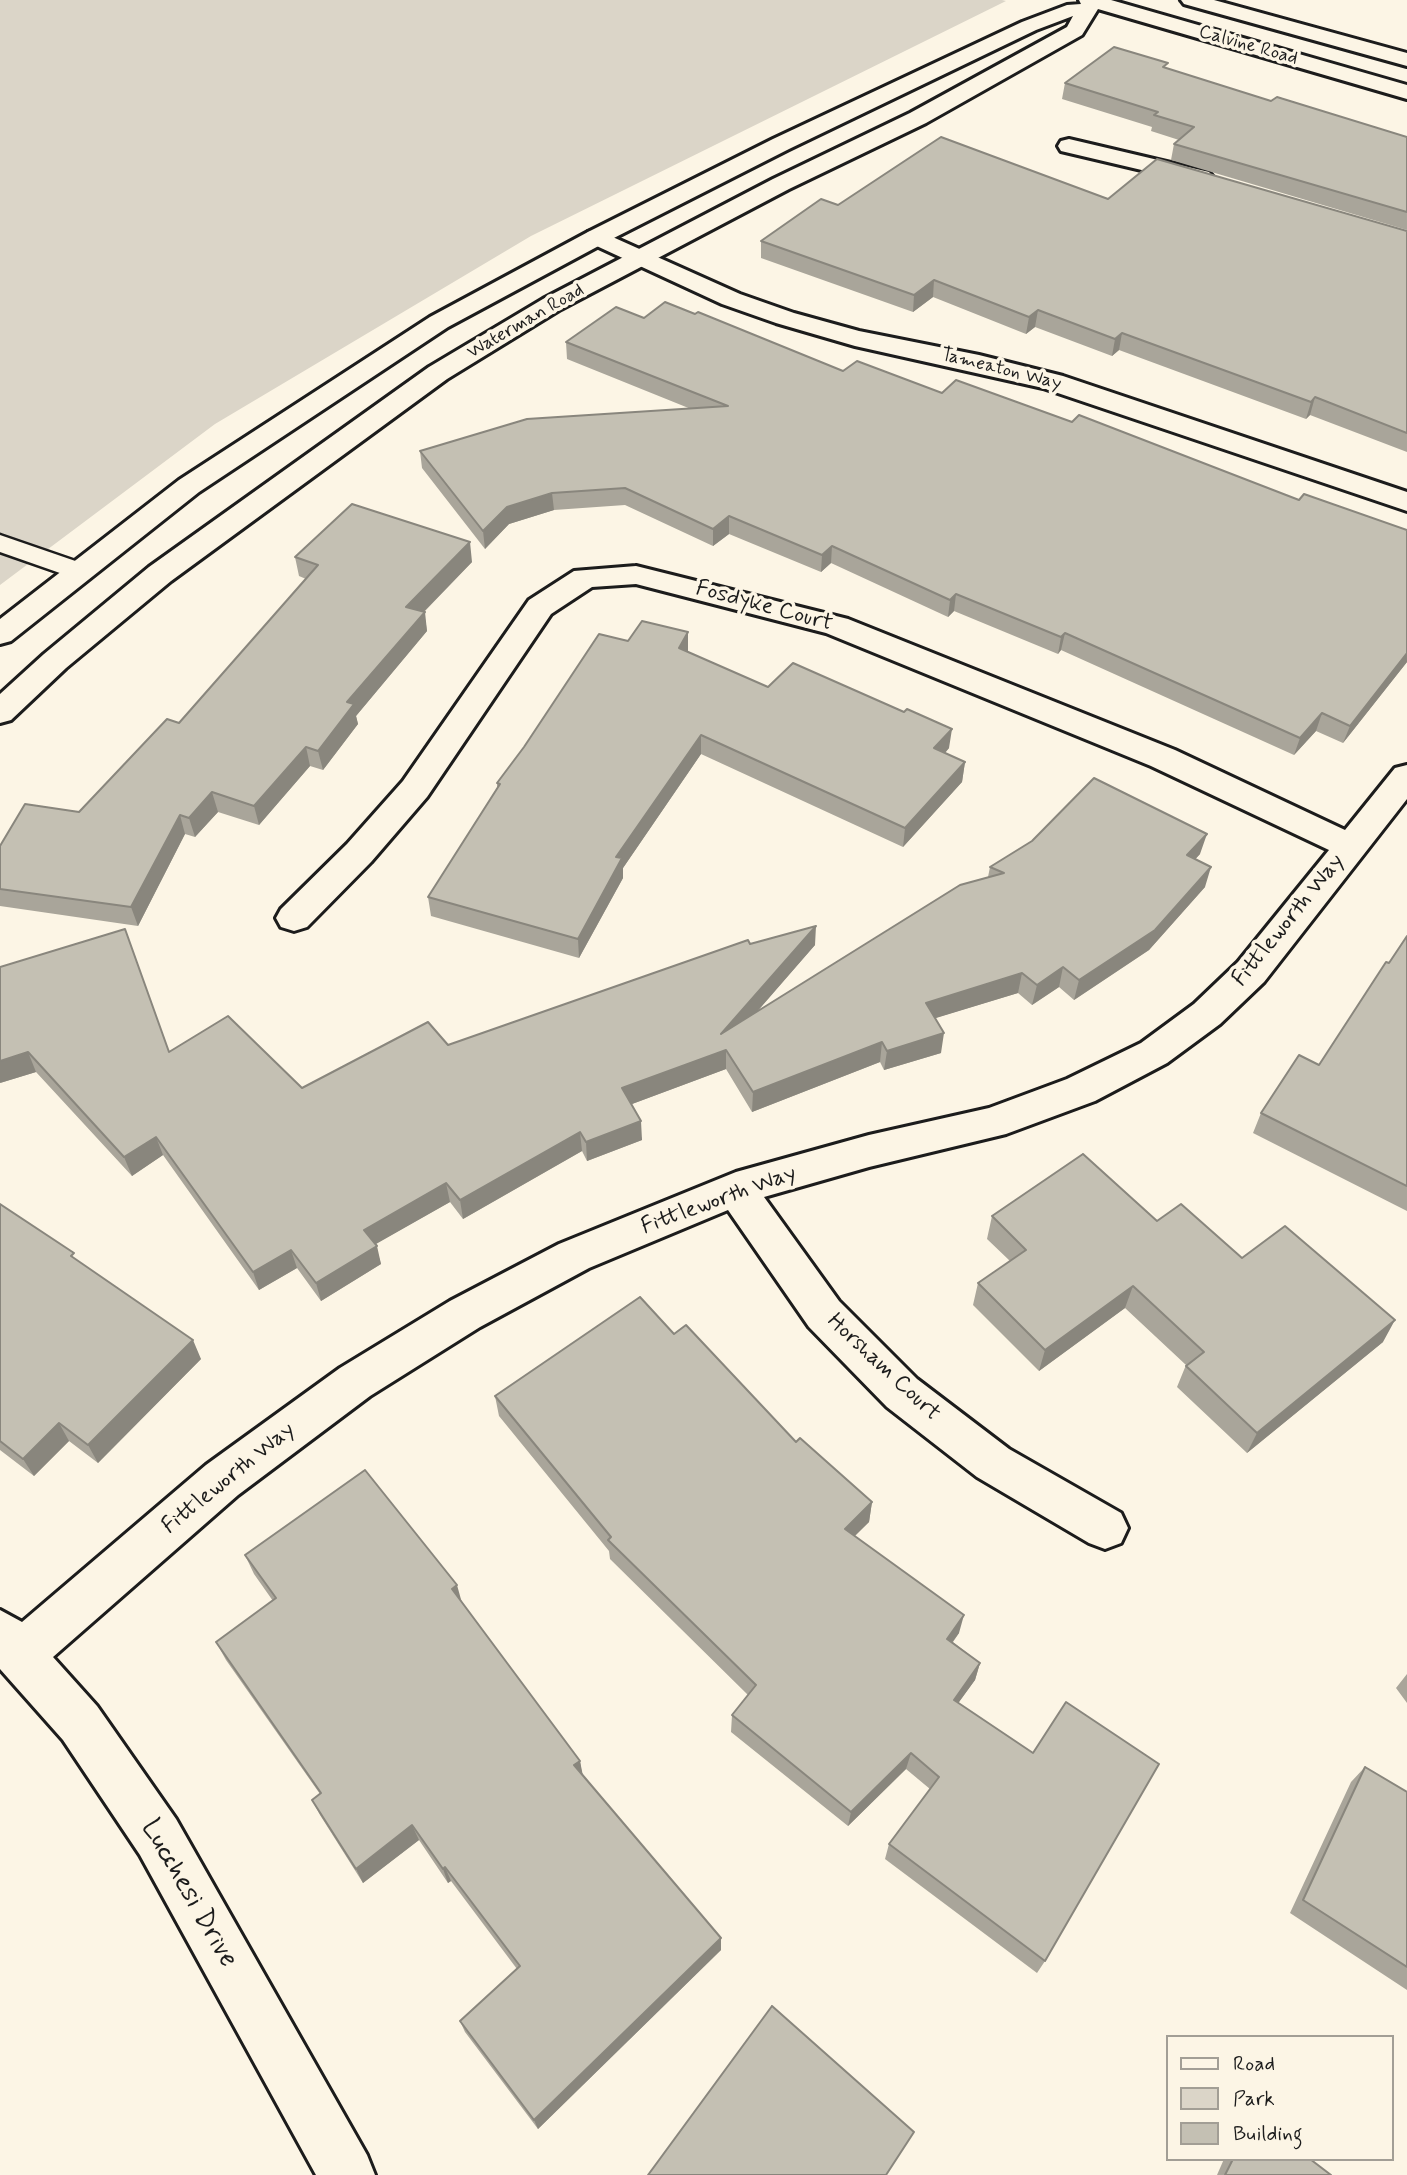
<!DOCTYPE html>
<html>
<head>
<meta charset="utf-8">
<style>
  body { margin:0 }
  #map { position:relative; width:1407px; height:2175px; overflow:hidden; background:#fcf5e5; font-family:Mynerve,sans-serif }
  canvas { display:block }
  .legend { position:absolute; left:1166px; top:2035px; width:228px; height:126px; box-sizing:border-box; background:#fcf5e5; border:2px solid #a29e95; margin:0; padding:9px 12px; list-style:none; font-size:21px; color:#1c1c1c }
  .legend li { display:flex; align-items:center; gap:14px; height:35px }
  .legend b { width:35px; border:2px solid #a29e95 }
</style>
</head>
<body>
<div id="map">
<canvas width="1407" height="2175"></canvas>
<ul class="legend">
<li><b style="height:9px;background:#fcf5e5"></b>Road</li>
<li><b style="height:19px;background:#dbd5c8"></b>Park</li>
<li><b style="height:19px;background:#c4c0b3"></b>Building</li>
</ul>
</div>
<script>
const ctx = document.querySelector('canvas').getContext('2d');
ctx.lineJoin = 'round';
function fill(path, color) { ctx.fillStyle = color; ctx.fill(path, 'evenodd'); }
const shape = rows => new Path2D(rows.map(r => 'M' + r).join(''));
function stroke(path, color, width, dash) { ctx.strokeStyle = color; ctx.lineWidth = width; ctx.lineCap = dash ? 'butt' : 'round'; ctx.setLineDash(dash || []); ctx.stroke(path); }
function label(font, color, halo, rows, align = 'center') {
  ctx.font = font + ' Mynerve,sans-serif'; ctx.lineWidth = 7; ctx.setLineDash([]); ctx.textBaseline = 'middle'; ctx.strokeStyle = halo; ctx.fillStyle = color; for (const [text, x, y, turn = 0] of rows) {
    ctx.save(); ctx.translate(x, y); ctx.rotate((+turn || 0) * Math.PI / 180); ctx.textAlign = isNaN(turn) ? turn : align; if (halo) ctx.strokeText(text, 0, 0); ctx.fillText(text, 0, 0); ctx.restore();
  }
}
fill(shape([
  [0,0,1002,0,1006,1,531,236,215,424,0,585]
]), '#dbd5c8');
const lane = shape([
  [0,535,87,565,91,571,87,577,77,579,0,552,0,535]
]);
const street = shape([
  [1069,139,1209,172,1213,177,1209,182,1201,184,1061,151,1058,146,1061,141,1069,139],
  [597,230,740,294,794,313,859,331,979,355,1063,376,1407,492,1407,511,1043,388,855,346,776,323,722,304,588,242,585,237,588,232,597,230],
  [636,566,848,619,1175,750,1345,830,1395,768,1407,765,1407,799,1264,982,1220,1024,1167,1063,1095,1101,1006,1134,869,1167,764,1197,839,1301,917,1379,1009,1449,1121,1513,1128,1528,1121,1543,1105,1549,1089,1543,977,1477,887,1407,809,1327,728,1210,589,1268,480,1327,370,1396,238,1495,53,1657,97,1706,176,1819,367,2155,375,2175,316,2175,140,1855,63,1740,0,1669,0,1610,22,1622,206,1465,340,1368,450,1301,559,1244,736,1172,869,1135,989,1108,1067,1079,1141,1043,1194,1004,1238,962,1329,850,1151,766,826,633,636,584,592,587,551,614,427,797,371,862,307,927,294,931,281,927,276,918,281,909,347,844,403,781,529,600,574,571,636,566]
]);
const secondary = shape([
  [1079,0,1111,0,1407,85,1407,99,1098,9,1082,35,926,123,789,189,561,309,447,379,171,581,66,668,11,720,0,723,0,694,44,654,149,567,429,367,543,299,773,179,910,113,1067,27,1073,16,1036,30,789,149,606,242,448,327,199,492,11,641,0,644,0,619,179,480,430,317,588,232,773,139,1022,22,1067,5,1081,4,1079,0],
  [1181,0,1214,0,1407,53,1407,66,1184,4,1181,0]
]);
stroke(lane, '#1c1c1c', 5);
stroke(street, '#1c1c1c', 6);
stroke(secondary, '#1c1c1c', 6);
fill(lane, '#fcf5e5');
fill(street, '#fcf5e5');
fill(secondary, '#fcf5e5');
fill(shape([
  [1167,69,1271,101,1407,137,1407,230,1171,160,1174,144,1179,140,1151,131,1152,127,1062,99,1065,83],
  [1108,199,1407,231,1407,452,1310,415,1306,419,1119,350,1112,356,1035,327,1026,334,933,297,913,312,761,258,761,241,838,205],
  [644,318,843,371,1072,422,1299,500,1407,530,1407,662,1343,743,1316,731,1294,755,1061,650,1058,654,954,611,948,617,831,563,821,572,729,534,713,546,625,505,554,510,509,524,485,549,422,468,420,451,691,409,567,359,566,342],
  [295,557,472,562,424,612,427,631,356,716,358,724,323,770,310,766,259,825,218,812,195,837,185,834,138,926,0,906,0,846,79,812,179,723,306,579,299,576],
  [628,641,688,652,768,687,949,748,945,753,965,762,962,782,903,847,701,754,623,868,623,878,579,958,431,916,428,897,497,788,497,783],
  [1200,854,1195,859,1205,887,1149,950,1074,1000,1059,987,1032,1005,1018,993,935,1018,941,1053,884,1070,880,1062,752,1112,726,1069,632,1104,642,1140,587,1161,582,1151,463,1219,450,1202,375,1244,381,1264,321,1301,297,1268,259,1290,163,1155,132,1176,36,1072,0,1083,125,929,169,1052,302,1088,448,1045,750,944,815,945,757,1011,988,877,990,867],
  [1407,936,1407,1211,1253,1133,1261,1113,1319,1065],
  [0,1204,78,1261,201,1359,98,1463,69,1441,34,1476,0,1450],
  [992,1216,1157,1221,1242,1258,1383,1342,1247,1453,1177,1387,1186,1365,1125,1308,1039,1371,973,1305,978,1283,1010,1261,987,1239],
  [674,1334,796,1442,872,1502,869,1522,855,1536,959,1633,953,1642,980,1663,975,1680,958,1703,1045,1961,1037,1973,885,1859,889,1844,930,1789,906,1769,848,1826,731,1732,732,1715,748,1695,610,1559,609,1551,499,1416,495,1396],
  [245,1555,462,1602,580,1761,582,1775,721,1950,538,2129,465,2032,460,2021,517,1969,451,1881,448,1883,419,1840,363,1883,320,1815,312,1800,320,1794,226,1660,216,1642,273,1601,254,1574],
  [1407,1674,1407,1703,1396,1688],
  [1365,1767,1407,1792,1407,1990,1290,1913,1351,1782],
  [1224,2159,1310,2159,1331,2175,1217,2175]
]), '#a9a59a');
fill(shape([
  [934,280,933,297,913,312,914,295],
  [1038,310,1035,327,1026,334,1029,317],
  [1122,333,1119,350,1112,356,1115,339],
  [1315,397,1310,415,1306,419,1311,402],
  [552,493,554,510,509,524,485,549,483,531,507,507],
  [729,516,729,534,713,546,713,529],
  [470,542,472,562,410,626,406,607],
  [832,546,831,563,821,572,822,555],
  [956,594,954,611,948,617,950,600],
  [425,612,427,631,356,716,358,724,323,770,318,751,347,702],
  [688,632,688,652,679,668,679,648],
  [1065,633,1061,650,1058,654,1061,637],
  [1407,653,1407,662,1343,743,1350,726],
  [1322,713,1316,731,1294,755,1300,738],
  [952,729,949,748,932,768,934,748],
  [701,735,701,754,623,868,623,878,579,958,578,939,616,857],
  [306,747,310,766,259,825,254,806],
  [965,762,962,782,903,847,905,828],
  [212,792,218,812,195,837,189,818],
  [180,815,185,834,138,926,131,907],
  [1207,834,1200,854,1181,875,1187,855],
  [1211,867,1205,887,1149,950,1074,1000,1079,980],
  [816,926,815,945,723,1051,726,1050,726,1069,624,1107,622,1088,721,1034],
  [1063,967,1059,987,1032,1005,1037,985],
  [1022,973,1018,993,923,1022,926,1003],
  [944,1033,941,1053,884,1070,887,1051],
  [882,1042,880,1062,752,1112,753,1092],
  [28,1052,36,1072,0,1083,0,1061],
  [641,1121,642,1140,587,1161,586,1142],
  [580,1132,582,1151,463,1219,460,1200],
  [156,1137,163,1155,132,1176,124,1157],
  [446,1183,450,1202,369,1248,364,1230],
  [377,1246,381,1264,321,1301,316,1283],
  [291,1250,297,1268,259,1290,253,1272],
  [1133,1286,1125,1308,1039,1371,1045,1350],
  [1395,1320,1383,1342,1247,1453,1257,1433],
  [193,1340,201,1359,98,1463,88,1445],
  [59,1423,69,1441,34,1476,23,1459],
  [872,1502,869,1522,842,1548,845,1529],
  [457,1585,462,1603,452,1589],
  [964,1615,959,1633,942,1656,947,1639],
  [980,1663,975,1680,949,1716,954,1700],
  [911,1753,906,1769,848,1826,851,1812],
  [580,1761,583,1776,574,1765],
  [412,1825,419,1840,363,1883,356,1869],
  [445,1867,451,1881,448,1883,443,1869],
  [721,1938,721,1950,538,2129,534,2120]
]), '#89867d');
const building = shape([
  [1114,47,1168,63,1163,67,1271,101,1277,97,1407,137,1407,212,1174,144,1194,127,1154,115,1158,112,1065,83,1114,47],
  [941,137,1108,199,1157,159,1407,231,1407,433,1315,397,1311,402,1122,333,1115,339,1038,310,1029,317,934,280,914,295,761,241,821,199,838,205,941,137],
  [665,302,695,314,698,312,843,371,857,361,942,393,956,380,1072,422,1079,415,1299,500,1304,494,1407,530,1407,653,1350,726,1322,713,1300,738,1065,633,1061,637,956,594,950,600,832,546,822,555,729,516,713,529,625,488,552,493,507,507,483,531,420,451,527,419,728,406,566,342,616,307,644,318,665,302],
  [352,504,470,542,406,607,425,612,347,702,354,704,318,751,306,747,254,806,212,792,189,818,180,815,131,907,0,889,0,846,25,804,79,812,167,719,179,723,318,565,295,557,352,504],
  [642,621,688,632,679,648,768,687,793,663,904,712,907,709,952,729,934,748,965,762,905,828,701,735,616,857,622,858,578,939,428,897,500,784,497,783,524,747,599,634,628,641,642,621],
  [1094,778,1207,834,1187,855,1211,867,1155,930,1079,980,1063,967,1037,985,1022,973,926,1003,944,1033,887,1051,882,1042,753,1092,726,1050,622,1088,641,1121,586,1142,580,1132,460,1200,446,1183,364,1230,377,1246,316,1283,291,1250,253,1272,156,1137,124,1157,28,1052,0,1061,0,967,125,929,169,1052,228,1016,302,1088,428,1022,448,1045,748,940,750,944,816,926,721,1034,960,885,1004,873,990,867,1032,841,1094,778],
  [1407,936,1407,1186,1261,1113,1299,1055,1319,1065,1386,962,1389,963,1407,936],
  [1083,1154,1157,1221,1181,1204,1242,1258,1285,1226,1395,1320,1257,1433,1186,1366,1204,1352,1133,1286,1045,1350,978,1283,1026,1250,992,1216,1083,1154],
  [0,1204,74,1253,71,1256,193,1340,88,1445,59,1423,23,1459,0,1441,0,1204],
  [640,1297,674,1334,686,1325,796,1442,800,1438,872,1502,845,1529,964,1615,947,1639,980,1663,954,1700,1033,1753,1066,1702,1159,1764,1045,1961,889,1844,939,1777,911,1753,851,1812,732,1715,756,1685,608,1540,611,1537,495,1396,640,1297],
  [365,1470,457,1585,452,1589,580,1761,574,1765,721,1938,534,2120,460,2021,520,1966,445,1867,443,1869,412,1825,356,1869,312,1800,321,1793,216,1642,276,1598,245,1555,365,1470],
  [1365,1767,1407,1792,1407,1967,1303,1900,1365,1767],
  [772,2006,914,2132,886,2175,648,2175,772,2006],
  [1233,2159,1310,2159,1331,2175,1225,2175,1233,2159]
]);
fill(building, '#c4c0b3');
stroke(building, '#89867d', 2);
label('19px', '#1c1c1c', '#fcf5e5', [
  ["Calvine Road",1248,46,16],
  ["Waterman Road",526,322,-30],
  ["Tameaton Way",1001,370,14]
]);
label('23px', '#1c1c1c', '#fcf5e5', [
  ["Fosdyke Court",764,607,15],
  ["Fittleworth Way",1289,921,-51],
  ["Fittleworth Way",719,1201,-20],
  ["Horsham Court",883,1368,43],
  ["Fittleworth Way",229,1479,-39]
]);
label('28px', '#1c1c1c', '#fcf5e5', [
  ["Lucchesi Drive",188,1894,60]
]);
</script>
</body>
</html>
